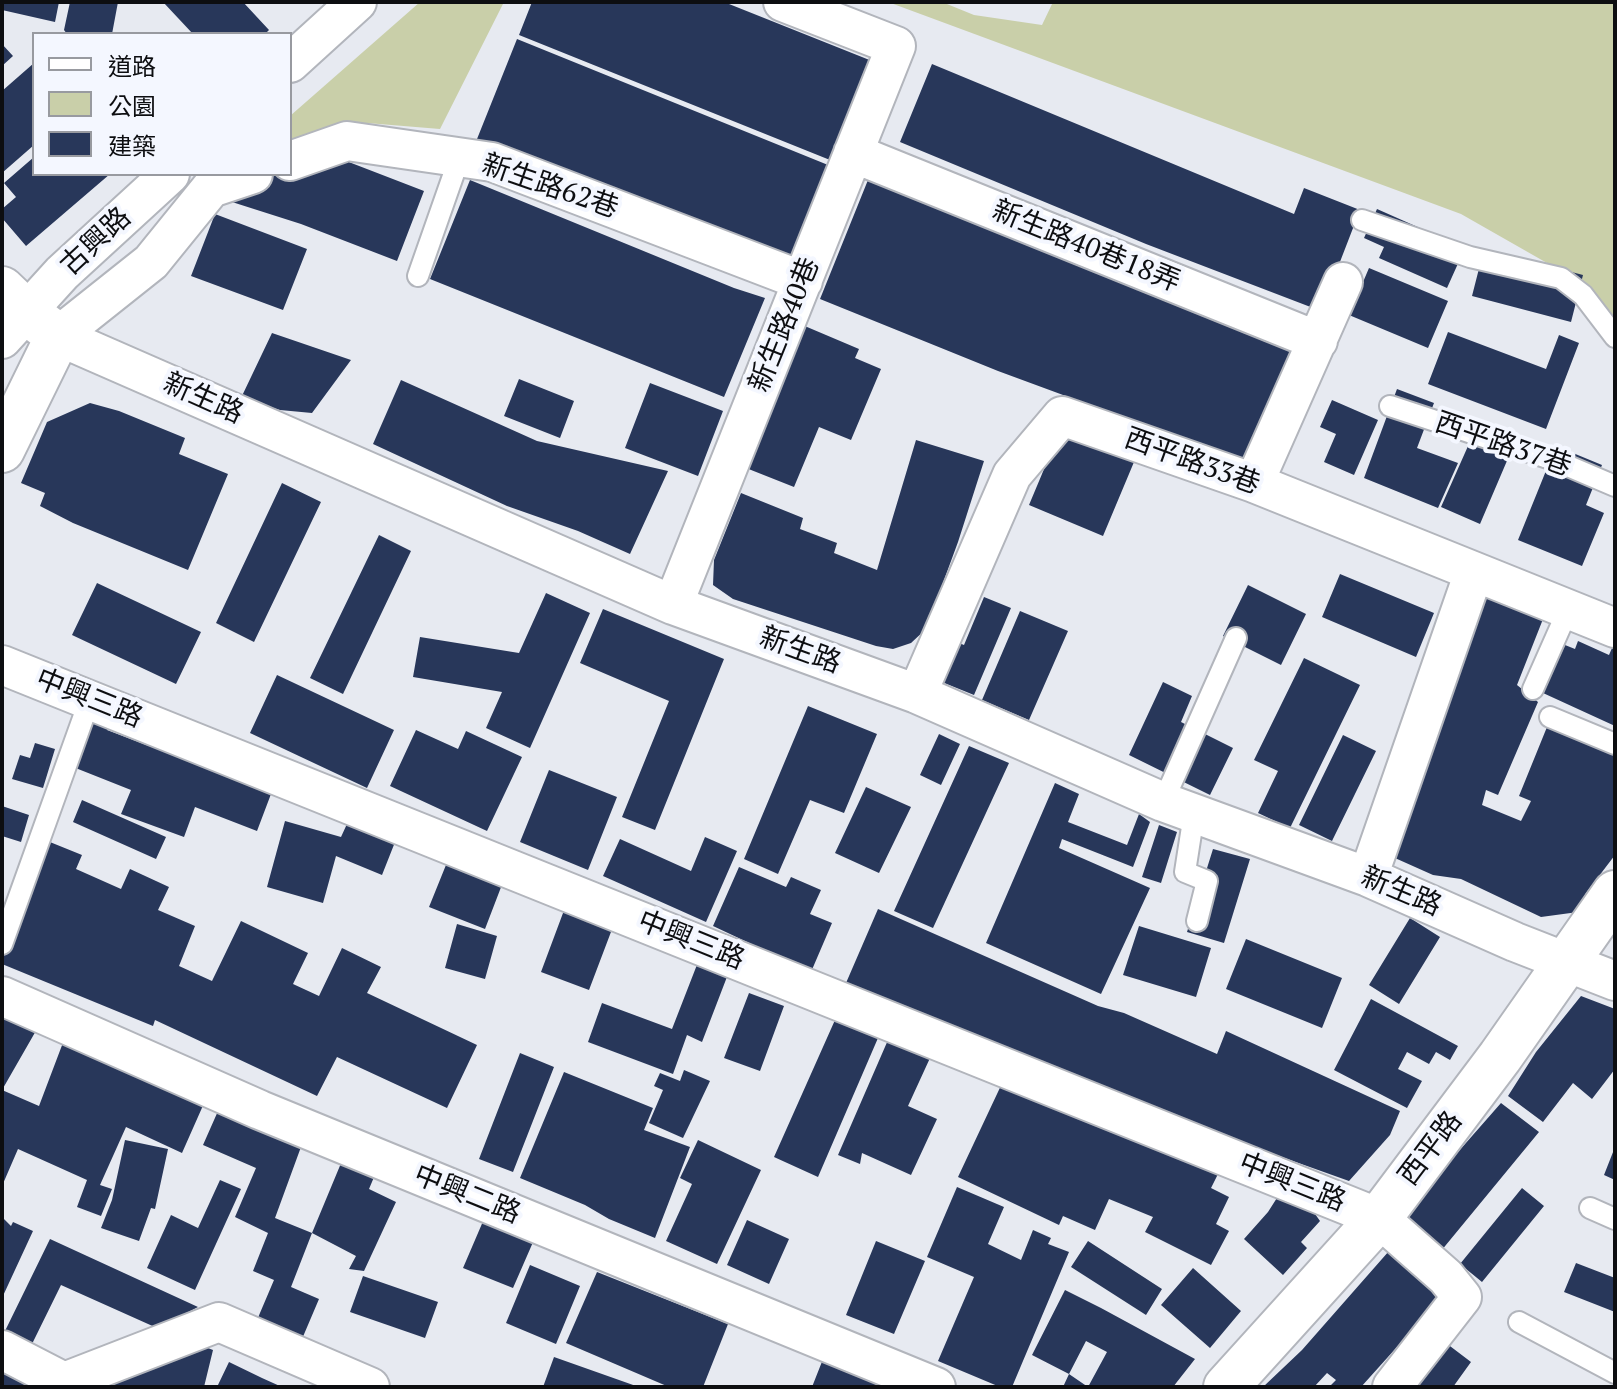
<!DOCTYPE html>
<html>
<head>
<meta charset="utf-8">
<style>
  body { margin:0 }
  #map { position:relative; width:1617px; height:1389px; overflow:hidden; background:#e7eaf1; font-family:"PT Serif","Noto Sans TC",serif }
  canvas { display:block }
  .frame { position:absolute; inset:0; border:4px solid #0d0e11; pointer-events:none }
  .legend { position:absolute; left:32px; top:32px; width:260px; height:144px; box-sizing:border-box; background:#f4f7ff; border:2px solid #989aa0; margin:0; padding:10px 14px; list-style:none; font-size:24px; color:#0d0e11 }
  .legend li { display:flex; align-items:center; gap:16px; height:40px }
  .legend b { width:40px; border:2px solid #989aa0 }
</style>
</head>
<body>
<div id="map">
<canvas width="1617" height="1389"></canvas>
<div class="frame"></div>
<ul class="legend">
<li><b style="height:10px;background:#fff"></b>道路</li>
<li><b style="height:22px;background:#c9cfa9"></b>公園</li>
<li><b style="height:22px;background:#28375a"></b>建築</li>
</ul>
</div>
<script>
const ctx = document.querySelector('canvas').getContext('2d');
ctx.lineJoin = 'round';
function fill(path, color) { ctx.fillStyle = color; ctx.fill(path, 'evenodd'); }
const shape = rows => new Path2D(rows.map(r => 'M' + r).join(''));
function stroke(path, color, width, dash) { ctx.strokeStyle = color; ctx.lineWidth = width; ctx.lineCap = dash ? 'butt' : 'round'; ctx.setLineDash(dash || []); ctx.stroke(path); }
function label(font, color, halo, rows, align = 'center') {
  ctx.font = font + ' "PT Serif","Noto Sans TC",serif'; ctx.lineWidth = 8; ctx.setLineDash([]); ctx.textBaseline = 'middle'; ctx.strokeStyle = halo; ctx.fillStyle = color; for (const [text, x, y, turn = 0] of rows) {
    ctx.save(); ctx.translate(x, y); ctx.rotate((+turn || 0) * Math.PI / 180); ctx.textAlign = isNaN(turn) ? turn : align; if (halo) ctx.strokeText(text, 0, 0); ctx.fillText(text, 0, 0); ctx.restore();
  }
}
fill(shape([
  [420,2,504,2,440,129,367,123,290,142,290,116],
  [888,2,942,2,974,15,1042,25,1053,2,1615,2,1615,330,1547,263,1461,214]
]), '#c9cfa9');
fill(shape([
  [2,2,59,2,55,22,2,10],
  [70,2,118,2,112,34,67,34,64,30],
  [163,2,243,2,269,30,265,34,193,34],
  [532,2,724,2,877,63,835,162,519,35],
  [517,39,833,167,794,266,477,139],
  [2,44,13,56,2,66],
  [34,63,34,145,2,173,2,91],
  [932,64,1294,214,1304,188,1360,210,1321,311,1146,244,900,142],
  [328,154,424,191,397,261,301,224,232,202,250,186,272,176,287,174],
  [34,157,34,174,110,174,26,246,2,218,2,209,16,197,4,183],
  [870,175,1305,349,1250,471,1120,416,998,371,820,299],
  [470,180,734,288,765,298,724,397,430,279],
  [1377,209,1465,248,1447,288,1379,258,1384,247,1364,238],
  [215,214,307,249,283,310,191,276],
  [1484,249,1583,275,1571,322,1472,296],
  [1369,268,1448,301,1428,348,1349,315],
  [800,324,859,349,855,358,881,369,851,440,819,427,794,487,741,466],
  [1448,332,1546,369,1559,335,1579,343,1546,429,1428,384],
  [272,333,351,360,312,413,280,410,241,398],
  [519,379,574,401,560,438,504,416],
  [401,380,537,441,668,471,630,554,578,531,507,506,373,444],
  [650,383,723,411,698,476,625,448],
  [1397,389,1434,403,1417,448,1458,463,1438,508,1364,478],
  [1332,400,1378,420,1354,475,1324,462,1336,434,1320,427],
  [90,403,119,411,185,438,179,454,228,474,188,570,73,523,40,506,45,493,21,483,47,422],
  [1480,419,1518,435,1480,524,1441,507],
  [1060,431,1134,462,1103,536,1029,505],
  [916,440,984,461,958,542,926,629,911,643,893,649,876,646,733,599,713,585,714,560,741,493,803,518,800,529,837,543,834,553,877,570],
  [1556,446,1602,465,1586,505,1604,513,1582,566,1518,540],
  [282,483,321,502,254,642,216,623],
  [379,535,411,551,343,694,310,678],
  [1340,574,1434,613,1416,657,1322,617],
  [97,583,201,632,176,684,72,635],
  [1248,585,1306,614,1281,665,1223,636],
  [1486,590,1545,614,1517,685,1538,702,1498,795,1486,790,1482,805,1521,821,1531,801,1519,796,1547,727,1615,755,1615,855,1586,893,1578,912,1541,917,1461,879,1433,875,1377,850],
  [546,593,590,613,530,748,486,728,502,692,413,677,420,637,519,653],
  [984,597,1011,608,974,695,932,678,949,639,964,645],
  [603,609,724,659,655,830,622,817,669,701,580,663],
  [1020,611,1068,631,1029,720,982,700],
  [1578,641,1609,655,1615,641,1615,726,1543,693,1565,645,1575,649],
  [1304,658,1360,685,1290,828,1258,813,1278,771,1254,760],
  [277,675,394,730,367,788,250,733],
  [1163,682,1192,696,1181,722,1233,748,1210,795,1129,755],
  [808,706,877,734,844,813,810,800,778,874,744,859],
  [90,708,113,717,107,730,149,746,151,741,174,751,171,754,271,794,257,831,195,807,184,837,121,814,131,790,68,765],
  [416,730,458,749,466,731,522,757,487,831,390,786],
  [939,734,960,744,941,785,920,775],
  [1343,735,1376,751,1332,841,1299,825],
  [35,743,55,749,43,788,12,779,20,755,30,758],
  [969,746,1009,763,933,928,894,911],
  [549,770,617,797,588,870,520,842],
  [1055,783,1079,794,1068,822,1127,845,1139,814,1150,822,1133,867,1062,839,1059,848,1150,888,1101,994,986,943],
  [866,787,911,807,879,873,835,853],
  [82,800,166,837,156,859,73,822],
  [2,806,29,815,21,842,2,836],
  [352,813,399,832,382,875,336,856,323,903,267,887,285,821,341,837],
  [1159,825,1177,832,1161,883,1142,877],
  [705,837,737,851,706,922,603,876,620,839,691,871],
  [40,838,82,855,76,869,121,889,130,869,169,887,158,910,195,926,179,966,212,981,241,921,308,953,293,984,319,996,342,948,381,967,367,993,477,1045,447,1108,337,1057,317,1096,155,1020,153,1026,2,964,2,952],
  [1213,849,1250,859,1224,943,1187,932],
  [448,860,503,882,485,929,429,907],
  [739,867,786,887,791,877,821,890,810,914,832,923,811,972,713,926],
  [566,905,614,924,589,990,541,972],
  [878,909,1098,1006,1124,1013,1217,1054,1226,1031,1400,1111,1390,1135,1349,1181,1265,1151,1238,1149,846,983],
  [1410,918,1440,937,1399,1004,1369,985],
  [457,924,497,936,485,979,445,968],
  [1139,926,1211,948,1196,997,1123,975],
  [1246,939,1342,978,1322,1028,1226,989],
  [700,957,730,969,702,1042,687,1035,673,1074,588,1042,602,1003,672,1029],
  [749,993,784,1006,760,1071,724,1058],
  [1581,996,1615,1009,1615,1069,1592,1099,1573,1083,1543,1122,1508,1096,1536,1052],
  [1371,999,1458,1046,1450,1060,1436,1052,1429,1064,1407,1052,1398,1069,1422,1081,1407,1108,1334,1070],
  [2,1016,37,1029,2,1090,39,1106,64,1040,205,1101,182,1153,126,1127,100,1185,112,1189,101,1216,77,1207,87,1180,18,1149,2,1186],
  [835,1020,878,1038,818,1177,774,1157],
  [888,1040,930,1058,908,1106,937,1119,911,1175,862,1153,860,1164,838,1155],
  [520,1053,554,1067,513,1172,479,1159],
  [684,1070,710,1081,683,1138,649,1123,663,1090,654,1086,660,1073,680,1081],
  [564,1072,653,1108,644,1130,690,1147,655,1238,609,1219,585,1205,520,1178],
  [1005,1077,1136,1139,1218,1174,1211,1188,1229,1197,1216,1224,1229,1231,1211,1265,1145,1232,1153,1217,1109,1199,1095,1230,1063,1216,1059,1225,958,1177],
  [222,1102,305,1136,275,1218,312,1233,344,1156,377,1170,369,1189,396,1202,364,1271,349,1269,356,1256,312,1233,291,1287,319,1299,302,1339,257,1320,274,1280,253,1271,268,1233,235,1217,256,1168,203,1145],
  [1501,1103,1539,1132,1441,1251,1401,1217],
  [125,1140,168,1149,155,1209,151,1208,139,1241,101,1228,112,1200],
  [698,1140,761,1170,717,1264,666,1241,692,1184,680,1178],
  [1615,1147,1615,1180,1604,1175],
  [220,1180,241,1189,195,1290,147,1268,171,1215,198,1228],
  [957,1187,1004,1207,988,1244,1021,1260,1033,1230,1051,1238,1048,1244,1069,1252,1012,1387,1000,1387,938,1361,974,1277,927,1257],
  [1522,1188,1544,1206,1482,1282,1460,1264],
  [1282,1190,1306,1201,1320,1221,1301,1242,1307,1248,1283,1275,1244,1239,1268,1212],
  [487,1212,537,1233,513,1288,463,1268],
  [2,1217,11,1226,13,1222,33,1231,2,1298],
  [747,1220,789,1239,769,1284,727,1265],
  [50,1239,198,1307,157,1328,61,1285,32,1344,5,1331],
  [876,1241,925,1261,894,1334,846,1315],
  [1088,1241,1162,1289,1146,1315,1071,1267],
  [1389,1251,1441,1298,1361,1387,1329,1387,1336,1380,1327,1373,1314,1387,1263,1387,1302,1350],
  [1576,1263,1615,1278,1615,1312,1564,1292],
  [530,1265,580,1286,556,1344,506,1323],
  [1193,1268,1241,1311,1210,1348,1161,1305],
  [597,1272,728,1324,703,1387,669,1387,566,1343],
  [363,1276,438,1302,425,1338,350,1312],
  [1065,1290,1101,1308,1195,1359,1173,1387,1063,1387,1069,1374,1088,1387,1107,1352,1086,1341,1069,1374,1032,1355],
  [1442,1340,1471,1362,1453,1387,1407,1387],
  [195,1343,213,1350,204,1387,105,1387,94,1381],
  [825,1354,909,1387,812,1387],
  [554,1357,636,1386,636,1387,543,1387],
  [229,1362,262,1378,282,1387,217,1387],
  [2,1369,32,1387,2,1387]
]), '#28375a');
const lane = shape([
  [1362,220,1470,257,1561,278,1583,295,1615,337],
  [418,276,459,159],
  [1390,406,1554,460,1615,486],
  [1533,689,1568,610],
  [1550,717,1615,744],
  [1163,802,1236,638],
  [1194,814,1185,872,1207,881,1197,921],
  [2,944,90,699],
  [1590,1208,1615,1219],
  [1519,1322,1615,1373]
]);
const street = shape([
  [290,63,357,2],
  [853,153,1318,341],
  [290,161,347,141,492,162,803,281],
  [253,174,211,188,151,262,58,336,673,605,917,694,1163,802,1368,877,1515,942,1615,981],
  [2,339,62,273,170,174],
  [1254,483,1343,282],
  [673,605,896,46,783,2],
  [2,665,1379,1218,1446,1277,1462,1297,1392,1387],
  [917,694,1012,475,1062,416,1254,483,1615,628],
  [1368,877,1474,572],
  [2,996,260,1110,936,1387],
  [2,1350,64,1382,219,1322,370,1387]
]);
const secondary = shape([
  [2,289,25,311,58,336,2,450],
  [1226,1387,1379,1218,1500,1057,1615,893]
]);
stroke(lane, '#b2b5bc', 24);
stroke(street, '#b2b5bc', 42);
stroke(secondary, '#b2b5bc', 48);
stroke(lane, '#fff', 20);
stroke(street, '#fff', 38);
stroke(secondary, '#fff', 44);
label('28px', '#0d0e11', '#f4f7ff', [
  ["新生路62巷",550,187,19],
  ["古興路",96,242,-43],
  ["新生路40巷18弄",1086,247,22],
  ["新生路40巷",785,325,-68],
  ["新生路",203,399,24],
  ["西平路37巷",1503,445,19],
  ["西平路33巷",1192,462,20],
  ["新生路",800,651,20],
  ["中興三路",89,699,22],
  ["新生路",1401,892,23],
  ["中興三路",691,941,22],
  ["西平路",1431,1149,-53],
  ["中興三路",1292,1183,22],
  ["中興二路",467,1195,22]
]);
</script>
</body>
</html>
